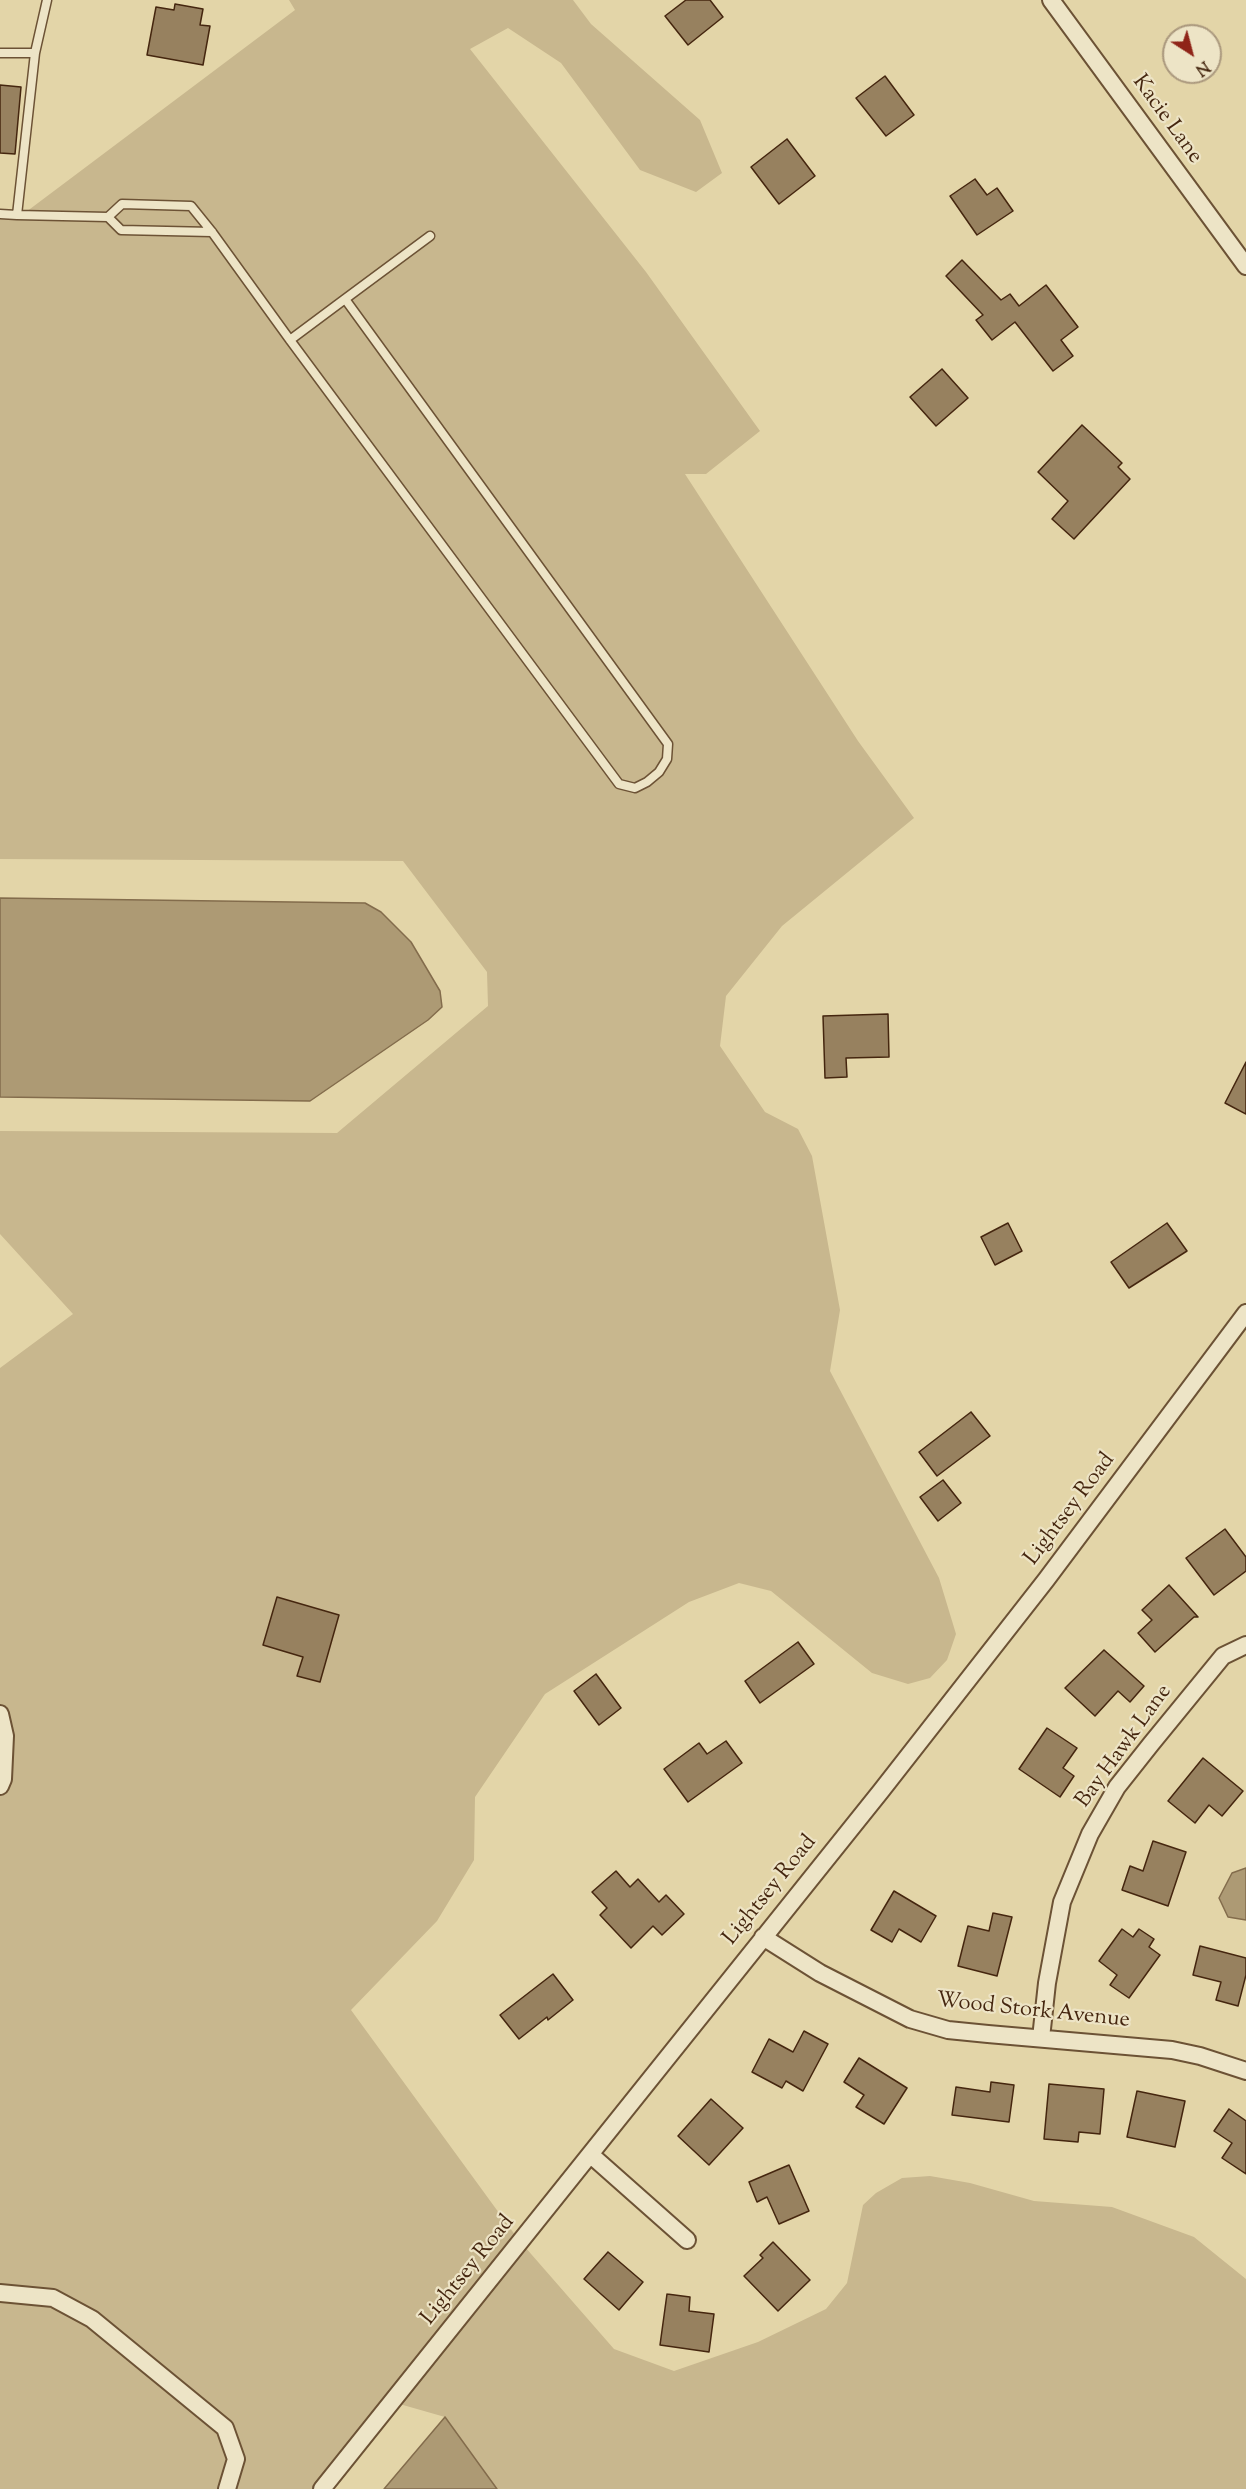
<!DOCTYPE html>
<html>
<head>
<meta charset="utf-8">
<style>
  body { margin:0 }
  #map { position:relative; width:1246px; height:2489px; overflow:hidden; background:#e3d5a8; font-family:"Sorts Mill Goudy",serif }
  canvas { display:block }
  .north { position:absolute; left:1162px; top:24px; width:60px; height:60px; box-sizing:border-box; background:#ede4c6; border:2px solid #aa987d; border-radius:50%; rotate:144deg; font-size:16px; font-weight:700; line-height:24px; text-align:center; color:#45260f }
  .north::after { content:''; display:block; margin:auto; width:21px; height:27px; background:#8f2418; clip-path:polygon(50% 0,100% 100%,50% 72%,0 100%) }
</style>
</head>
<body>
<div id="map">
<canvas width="1246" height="2489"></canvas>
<div class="north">N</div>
</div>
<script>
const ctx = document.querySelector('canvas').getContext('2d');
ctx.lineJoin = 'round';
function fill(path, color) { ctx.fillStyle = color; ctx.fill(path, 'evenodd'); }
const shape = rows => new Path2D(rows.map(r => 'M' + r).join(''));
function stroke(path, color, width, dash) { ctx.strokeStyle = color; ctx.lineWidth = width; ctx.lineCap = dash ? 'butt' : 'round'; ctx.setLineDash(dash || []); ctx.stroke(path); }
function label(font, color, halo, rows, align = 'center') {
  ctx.font = font + ' "Sorts Mill Goudy",serif'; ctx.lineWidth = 4.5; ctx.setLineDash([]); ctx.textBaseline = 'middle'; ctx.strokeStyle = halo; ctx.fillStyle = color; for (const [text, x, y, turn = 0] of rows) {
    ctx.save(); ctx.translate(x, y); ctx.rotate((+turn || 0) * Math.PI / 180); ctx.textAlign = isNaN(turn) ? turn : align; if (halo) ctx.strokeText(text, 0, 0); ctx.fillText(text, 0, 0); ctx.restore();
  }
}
fill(shape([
  [289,0,573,0,591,24,700,120,722,173,696,192,640,170,561,63,508,28,470,49,646,272,760,431,706,474,685,474,858,741,914,818,782,926,726,996,720,1046,765,1112,798,1129,812,1156,840,1310,830,1371,939,1578,956,1634,947,1660,930,1678,908,1684,872,1673,771,1591,739,1583,689,1602,545,1694,475,1797,474,1860,437,1921,351,2010,518,2239,614,2349,674,2371,758,2342,826,2309,847,2283,863,2205,876,2193,902,2178,930,2176,970,2183,1034,2201,1112,2207,1194,2237,1246,2279,1246,2489,497,2489,445,2417,389,2401,318,2489,0,2489,0,1368,73,1314,0,1234,0,1131,337,1133,488,1006,487,972,403,861,0,859,0,214,22,215,295,10]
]), '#c8b78e');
const water = shape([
  [0,898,365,903,381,912,411,942,440,991,442,1007,428,1020,310,1101,0,1097,0,898],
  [1246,1868,1246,1920,1228,1917,1219,1898,1232,1873,1246,1868],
  [445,2417,497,2489,384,2489,445,2417]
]);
fill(water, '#ad9a74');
stroke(water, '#836c4c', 1.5);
const building = shape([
  [686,0,710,0,723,17,688,45,665,16,686,0],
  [175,4,203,9,200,25,210,26,203,65,147,55,156,7,174,10,175,4],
  [885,76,914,115,886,136,856,98,885,76],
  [0,85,21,87,15,154,0,153,0,85],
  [787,139,815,176,779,204,751,167,787,139],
  [975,179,987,195,997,188,1013,211,977,235,950,196,975,179],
  [962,260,1001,300,1010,294,1019,306,1046,285,1078,327,1061,340,1073,356,1053,371,1015,322,992,340,976,320,983,315,946,276,962,260],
  [942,369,968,398,936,426,910,397,942,369],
  [1082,425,1122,463,1118,467,1130,479,1074,539,1052,519,1068,501,1038,472,1082,425],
  [888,1014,889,1057,846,1058,847,1077,825,1078,823,1016,888,1014],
  [1246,1062,1246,1114,1225,1103,1246,1062],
  [1008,1223,1022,1251,995,1265,981,1237,1008,1223],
  [1167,1223,1187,1251,1129,1288,1111,1262,1167,1223],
  [971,1412,990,1436,937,1476,919,1452,971,1412],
  [943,1480,961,1503,938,1521,920,1497,943,1480],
  [1225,1529,1246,1557,1246,1571,1214,1595,1186,1558,1225,1529],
  [1169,1585,1198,1617,1194,1617,1155,1652,1138,1633,1152,1620,1142,1610,1169,1585],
  [277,1597,339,1615,320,1682,297,1676,303,1657,263,1645,277,1597],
  [798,1642,814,1664,760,1703,745,1681,798,1642],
  [1104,1650,1144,1686,1130,1702,1118,1691,1095,1716,1065,1688,1104,1650],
  [596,1674,621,1708,599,1725,574,1691,596,1674],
  [1047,1728,1077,1748,1063,1768,1074,1776,1060,1797,1019,1769,1047,1728],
  [726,1741,742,1763,688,1802,664,1769,699,1743,707,1754,726,1741],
  [1203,1758,1243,1791,1222,1816,1209,1805,1195,1823,1168,1801,1203,1758],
  [1153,1841,1186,1852,1168,1906,1122,1890,1130,1866,1143,1871,1153,1841],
  [616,1871,630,1887,638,1879,659,1902,666,1895,684,1914,662,1935,653,1926,631,1948,600,1915,607,1908,592,1892,616,1871],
  [894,1891,936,1916,921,1942,899,1929,892,1942,871,1930,894,1891],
  [993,1913,1012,1917,997,1976,958,1966,968,1926,989,1931,993,1913],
  [1122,1929,1133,1937,1139,1929,1154,1939,1149,1947,1160,1955,1129,1998,1110,1985,1117,1975,1099,1961,1122,1929],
  [1200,1946,1246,1958,1246,1975,1238,2006,1216,2000,1221,1982,1193,1975,1200,1946],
  [553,1974,573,2000,548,2020,547,2017,519,2039,500,2015,553,1974],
  [804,2031,828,2044,803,2091,786,2081,782,2088,752,2072,769,2039,793,2052,804,2031],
  [859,2058,907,2088,884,2124,856,2107,864,2095,844,2082,859,2058],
  [991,2082,1014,2085,1009,2122,952,2115,956,2087,990,2092,991,2082],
  [1049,2084,1104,2089,1100,2134,1079,2132,1078,2142,1044,2139,1049,2084],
  [1137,2091,1185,2101,1175,2147,1127,2137,1137,2091],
  [711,2099,743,2128,709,2165,678,2136,711,2099],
  [1229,2109,1246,2121,1246,2174,1222,2158,1232,2143,1214,2131,1229,2109],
  [789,2165,809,2211,779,2224,767,2197,757,2202,749,2182,789,2165],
  [773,2242,810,2280,778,2311,744,2276,763,2258,760,2255,773,2242],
  [608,2252,643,2282,619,2310,584,2279,608,2252],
  [667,2294,690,2297,689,2311,714,2314,709,2352,660,2345,667,2294]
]);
fill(building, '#97815f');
stroke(building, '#45260f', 1.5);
const lane = shape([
  [0,53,35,53],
  [0,214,17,215,35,53,47,0],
  [17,215,108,217,122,204,191,206,212,232,290,340,619,784,635,788,647,782,659,772,667,759,668,744,345,299,290,340],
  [108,217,121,230,212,232],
  [345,299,430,236]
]);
const street = shape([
  [1051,0,1246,266],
  [0,1714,5,1736,3,1779,0,1786],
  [763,1937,820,1973,910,2019,948,2030,988,2034,1172,2050,1200,2056,1246,2071],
  [1041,2038,1047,1983,1062,1902,1090,1834,1117,1787,1151,1744,1223,1656,1246,1645],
  [591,2155,687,2240],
  [0,2293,53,2298,92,2319,225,2428,236,2459,227,2489],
  [322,2489,881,1791,1046,1580,1246,1313]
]);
stroke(lane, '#6c5235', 11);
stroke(street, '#6c5235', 20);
stroke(lane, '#ede4c6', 8);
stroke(street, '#ede4c6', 16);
label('22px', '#45260f', '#ede4c6', [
  ["Kacie Lane",1166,120,54],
  ["Lightsey Road",1071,1510,-53],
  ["Bay Hawk Lane",1125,1747,-54],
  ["Lightsey Road",771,1891,-51],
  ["Wood Stork Avenue",1033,2012,6],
  ["Lightsey Road",469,2271,-51]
]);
</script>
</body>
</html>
